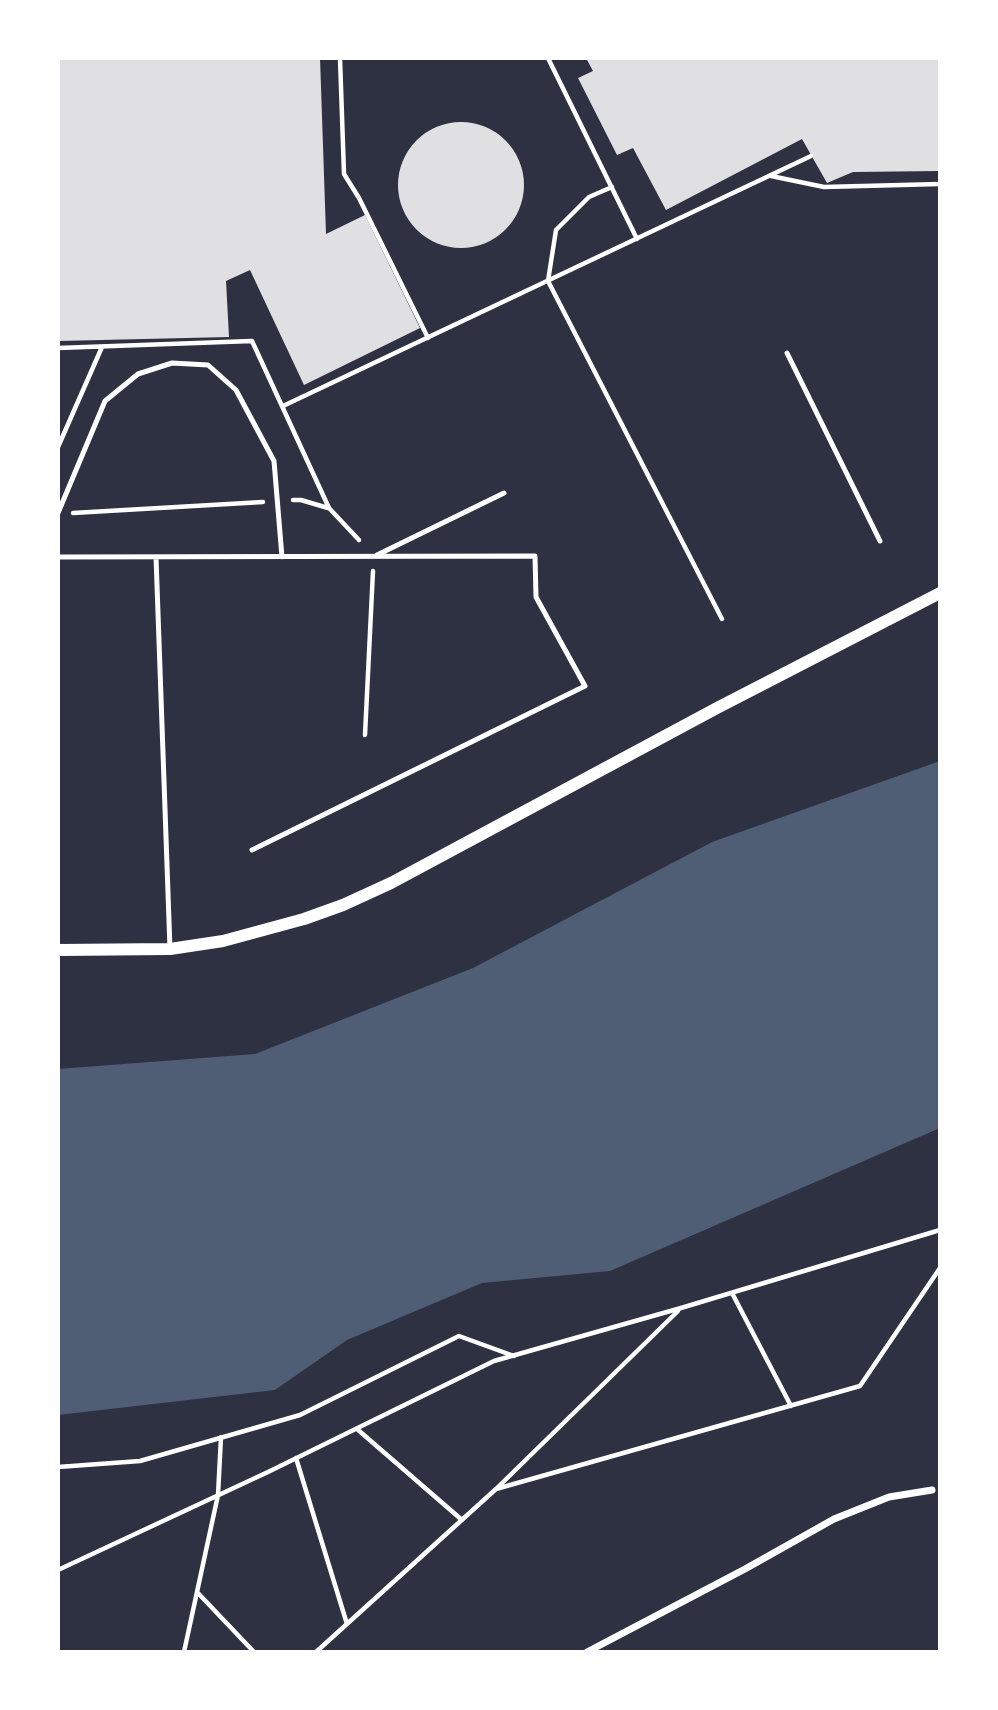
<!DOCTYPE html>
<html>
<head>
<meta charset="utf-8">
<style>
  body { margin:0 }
  #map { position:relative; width:998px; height:1710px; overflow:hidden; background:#2d3142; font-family:"Times New Roman",serif }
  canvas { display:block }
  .frame { position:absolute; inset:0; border:60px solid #fff; pointer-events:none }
</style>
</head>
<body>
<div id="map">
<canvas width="998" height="1710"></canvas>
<div class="frame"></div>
</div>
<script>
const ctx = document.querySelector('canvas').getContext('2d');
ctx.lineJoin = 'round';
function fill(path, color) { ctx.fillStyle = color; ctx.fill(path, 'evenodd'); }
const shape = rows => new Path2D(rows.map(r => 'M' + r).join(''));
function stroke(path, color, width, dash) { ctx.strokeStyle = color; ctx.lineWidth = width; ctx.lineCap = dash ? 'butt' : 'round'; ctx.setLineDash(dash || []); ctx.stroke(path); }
fill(shape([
  [940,761,940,1128,610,1271,482,1283,347,1340,275,1390,58,1415,58,1069,255,1054,473,968,712,842]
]), '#4f5d75');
fill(shape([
  [58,58,320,58,326,234,365,215,420,328,304,385,250,270,226,281,229,337,58,341],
  [586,58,940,58,940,171,853,172,827,183,802,139,666,210,633,148,617,155,578,78,593,71],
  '398 185a63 63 0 1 1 126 0a63 63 0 1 1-126 0Z'
]), '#e0e0e3');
stroke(shape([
  [340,58,344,174,359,198,428,338],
  [548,58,637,239],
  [771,176,824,187,940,184],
  [612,187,589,197,556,230,548,281,722,619],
  [58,348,252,341,329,508,359,540],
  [283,406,811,156],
  [58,447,102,347],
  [293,500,301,500,328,508],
  [73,513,263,502],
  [365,735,373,571],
  [732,1293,791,1406],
  [678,1311,496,1489,860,1386,940,1268],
  [357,1429,462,1520],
  [296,1458,347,1624],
  [58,1467,140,1461,300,1415,459,1336,514,1356],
  [58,1570,268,1472,494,1361,681,1308,940,1230],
  [197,1592,254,1652],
  [184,1652,218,1495,221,1437],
  [316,1652,496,1489]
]), '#fff', 4.5);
stroke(shape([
  [787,353,880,541],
  [58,513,105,401,138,374,172,363,208,365,236,390,274,461,282,557],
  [377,555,504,493],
  [58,557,535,556,536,597,585,686,252,850],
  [156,557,170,949]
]), '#fff', 5);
stroke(shape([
  [587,1652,745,1569,834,1519,889,1497,932,1490]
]), '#fff', 7);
stroke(shape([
  [58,950,170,949,223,941,304,919,343,905,391,883,717,708,940,593]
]), '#fff', 12);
</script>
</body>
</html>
